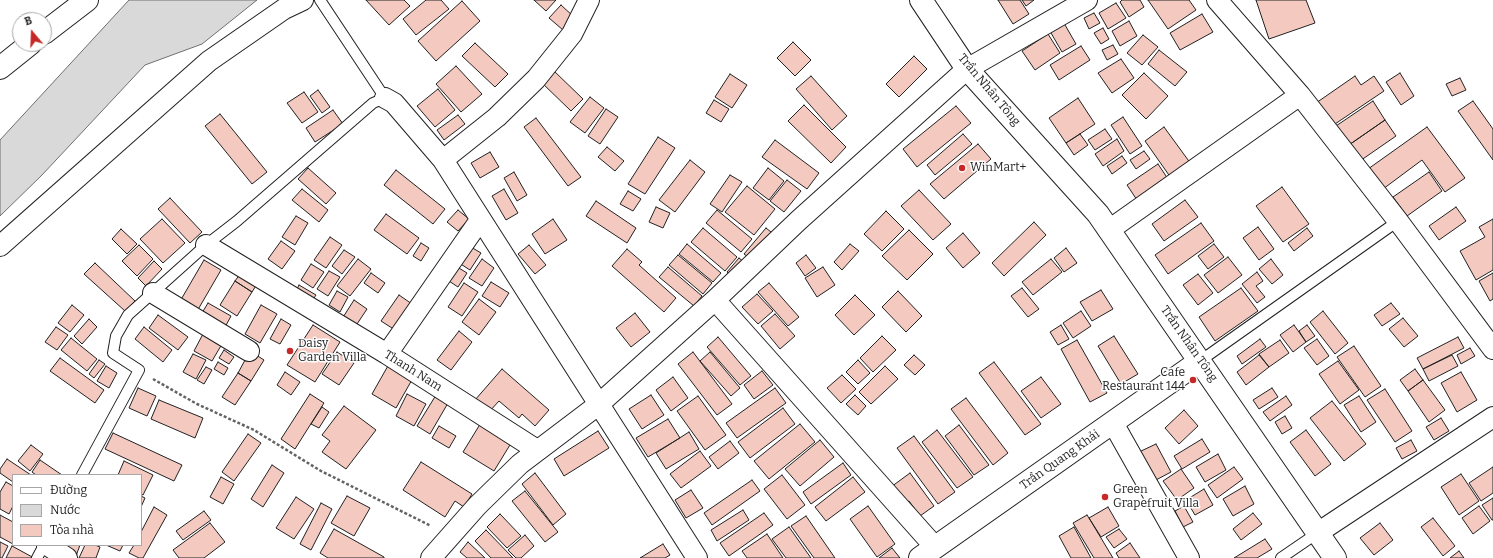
<!DOCTYPE html>
<html>
<head>
<meta charset="utf-8">
<style>
  body { margin:0 }
  #map { position:relative; width:1493px; height:558px; overflow:hidden; background:#fff; font-family:Bitter,serif }
  canvas { display:block }
  .legend { position:absolute; left:12px; top:474px; width:130px; height:72px; box-sizing:border-box; background:#fff; border:1px solid #a7a7a7; margin:0; padding:5px 7px; list-style:none; font-size:12px; color:#222 }
  .legend li { display:flex; align-items:center; gap:8px; height:20px }
  .legend b { width:20px; border:1px solid #a7a7a7 }
  .north { position:absolute; left:12px; top:12px; width:40px; height:40px; box-sizing:border-box; background:#fff; border:1px solid #a7a7a7; border-radius:50%; rotate:341deg; font-size:11px; font-weight:700; line-height:16px; text-align:center; color:#222 }
  .north::after { content:''; display:block; margin:auto; width:14px; height:18px; background:#c62828; clip-path:polygon(50% 0,100% 100%,50% 72%,0 100%) }
</style>
</head>
<body>
<div id="map">
<canvas width="1493" height="558"></canvas>
<ul class="legend">
<li><b style="height:5px;background:#fff"></b>Đường</li>
<li><b style="height:11px;background:#d9d9d9"></b>Nước</li>
<li><b style="height:11px;background:#f3c9c0"></b>Tòa nhà</li>
</ul>
<div class="north">B</div>
</div>
<script>
const ctx = document.querySelector('canvas').getContext('2d');
ctx.lineJoin = 'round';
function fill(path, color) { ctx.fillStyle = color; ctx.fill(path, 'evenodd'); }
const shape = rows => new Path2D(rows.map(r => 'M' + r).join(''));
function stroke(path, color, width, dash) { ctx.strokeStyle = color; ctx.lineWidth = width; ctx.lineCap = dash ? 'butt' : 'round'; ctx.setLineDash(dash || []); ctx.stroke(path); }
function label(font, color, halo, rows, align = 'center') {
  ctx.font = font + ' Bitter,serif'; ctx.lineWidth = 3; ctx.setLineDash([]); ctx.textBaseline = 'middle'; ctx.strokeStyle = halo; ctx.fillStyle = color; for (const [text, x, y, turn = 0] of rows) {
    ctx.save(); ctx.translate(x, y); ctx.rotate((+turn || 0) * Math.PI / 180); ctx.textAlign = isNaN(turn) ? turn : align; if (halo) ctx.strokeText(text, 0, 0); ctx.fillText(text, 0, 0); ctx.restore();
  }
}
const water = shape([
  [129,0,257,0,202,44,145,65,42,175,0,216,0,140,129,0]
]);
fill(water, '#d9d9d9');
stroke(water, '#6f6f6f', 1);
const building = shape([
  [366,0,404,0,410,6,389,25,366,0],
  [426,0,441,0,449,9,416,35,403,19,426,0],
  [534,0,556,0,546,11,534,0],
  [998,0,1020,0,1029,14,1013,24,998,0],
  [1022,0,1034,0,1026,6,1022,0],
  [1122,0,1140,0,1144,7,1129,17,1120,2,1122,0],
  [1148,0,1189,0,1196,10,1168,29,1148,0],
  [1256,0,1306,0,1315,23,1269,39,1256,0],
  [462,1,480,21,436,61,418,41,462,1],
  [1116,3,1126,18,1108,29,1099,13,1116,3],
  [561,5,574,17,563,30,549,18,561,5],
  [1094,13,1100,23,1089,29,1084,18,1094,13],
  [1202,14,1213,32,1180,50,1170,33,1202,14],
  [1061,18,1076,44,1062,52,1047,26,1061,18],
  [1129,21,1137,36,1120,46,1112,31,1129,21],
  [1103,28,1109,39,1101,44,1094,33,1103,28],
  [1048,34,1060,53,1035,70,1022,51,1048,34],
  [1143,35,1158,47,1142,65,1127,53,1143,35],
  [793,42,811,60,795,76,777,58,793,42],
  [475,43,508,74,495,87,462,56,475,43],
  [1113,45,1118,54,1107,60,1102,50,1113,45],
  [1081,46,1090,60,1059,80,1050,65,1081,46],
  [1159,50,1187,72,1175,86,1148,64,1159,50],
  [914,56,927,69,899,97,886,84,914,56],
  [1121,59,1134,78,1112,93,1098,73,1121,59],
  [456,66,482,94,461,112,436,84,456,66],
  [553,70,583,99,571,111,541,82,553,70],
  [1144,73,1168,96,1146,119,1122,95,1144,73],
  [1400,73,1414,96,1401,105,1386,82,1400,73],
  [730,74,747,85,732,108,715,97,730,74],
  [811,76,847,116,832,130,796,89,811,76],
  [1355,76,1361,85,1374,76,1384,91,1332,126,1316,103,1355,76],
  [1460,78,1466,90,1452,96,1446,84,1460,78],
  [438,89,455,110,435,127,417,106,438,89],
  [318,90,330,107,322,113,310,96,318,90],
  [304,92,318,112,302,123,287,103,304,92],
  [590,97,604,108,585,133,570,122,590,97],
  [1078,98,1095,124,1066,143,1049,118,1078,98],
  [714,100,729,109,721,122,706,113,714,100],
  [1373,101,1385,120,1346,147,1333,128,1373,101],
  [1473,101,1493,129,1493,160,1458,111,1473,101],
  [804,105,846,147,831,163,788,121,804,105],
  [956,106,971,123,917,167,903,149,956,106],
  [606,109,618,117,600,144,588,136,606,109],
  [333,110,343,124,315,142,306,128,333,110],
  [220,114,267,172,252,184,205,126,220,114],
  [458,115,465,124,444,140,437,130,458,115],
  [1123,117,1142,146,1130,154,1111,125,1123,117],
  [536,118,581,177,568,186,524,127,536,118],
  [1385,120,1396,136,1357,163,1346,147,1385,120],
  [1164,127,1191,164,1171,178,1145,141,1164,127],
  [1427,127,1465,178,1445,192,1422,160,1383,189,1368,169,1427,127],
  [1105,129,1112,139,1095,150,1088,140,1105,129],
  [963,134,972,144,935,175,927,165,963,134],
  [1080,134,1088,145,1074,155,1066,143,1080,134],
  [658,137,675,148,645,194,628,184,658,137],
  [1117,139,1124,151,1103,166,1095,154,1117,139],
  [775,140,819,173,807,189,762,157,775,140],
  [978,144,991,159,944,199,930,184,978,144],
  [607,147,624,161,615,171,598,157,607,147],
  [1144,151,1150,159,1136,169,1130,160,1144,151],
  [490,152,499,167,480,178,471,163,490,152],
  [1122,156,1127,163,1112,174,1107,166,1122,156],
  [690,160,705,172,675,212,659,200,690,160],
  [1158,164,1168,179,1137,200,1127,185,1158,164],
  [308,168,336,193,326,204,298,179,308,168],
  [768,168,784,181,769,200,753,188,768,168],
  [396,170,445,209,433,224,384,185,396,170],
  [514,172,527,195,517,201,504,178,514,172],
  [1429,172,1442,191,1407,216,1393,197,1429,172],
  [730,175,742,182,722,212,710,204,730,175],
  [787,180,801,191,784,212,770,201,787,180],
  [747,186,775,209,754,235,725,212,747,186],
  [1282,187,1309,224,1283,242,1256,206,1282,187],
  [302,189,328,210,319,222,292,200,302,189],
  [504,189,518,213,506,220,492,196,504,189],
  [919,190,951,224,933,240,901,206,919,190],
  [628,191,641,199,633,211,620,204,628,191],
  [170,198,202,232,190,243,158,209,170,198],
  [1185,200,1198,217,1164,241,1152,224,1185,200],
  [596,201,636,228,627,243,586,216,596,201],
  [656,207,670,213,663,228,649,222,656,207],
  [1456,207,1466,221,1439,240,1429,226,1456,207],
  [458,210,469,219,458,231,447,222,458,210],
  [717,210,752,239,741,252,706,223,717,210],
  [886,211,904,229,882,251,864,234,886,211],
  [386,214,419,238,407,254,374,230,386,214],
  [296,216,308,223,295,245,282,237,296,216],
  [162,219,185,243,163,263,140,239,162,219],
  [553,219,567,240,545,254,532,234,553,219],
  [1493,219,1493,270,1476,280,1460,251,1485,237,1479,227,1493,219],
  [1034,222,1046,235,1004,276,992,263,1034,222],
  [1201,223,1214,241,1168,274,1155,255,1201,223],
  [1258,227,1274,249,1259,260,1243,238,1258,227],
  [703,228,737,257,725,271,691,242,703,228],
  [766,228,781,240,754,261,744,254,766,228],
  [1307,228,1313,236,1294,251,1288,243,1307,228],
  [121,229,137,244,127,254,112,239,121,229],
  [909,230,933,254,907,280,882,256,909,230],
  [963,233,980,253,963,268,946,248,963,233],
  [330,237,342,245,326,268,314,260,330,237],
  [281,241,295,251,282,269,268,259,281,241],
  [421,243,429,248,421,261,413,256,421,243],
  [466,244,481,253,470,270,456,261,466,244],
  [687,244,721,273,713,282,679,254,687,244],
  [850,244,859,251,842,270,834,262,850,244],
  [1214,244,1224,257,1208,269,1198,256,1214,244],
  [139,245,153,259,137,276,122,261,139,245],
  [529,245,546,265,535,274,518,254,529,245],
  [1066,248,1077,263,1064,272,1054,258,1066,248],
  [627,249,642,262,639,265,676,298,664,312,612,266,627,249],
  [344,250,355,257,342,274,332,266,344,250],
  [678,255,712,283,703,294,669,265,678,255],
  [806,255,816,268,805,276,796,263,806,255],
  [1228,257,1242,275,1218,293,1204,275,1228,257],
  [739,258,751,268,739,282,727,272,739,258],
  [358,259,371,269,350,296,337,286,358,259],
  [482,259,494,268,482,286,469,278,482,259],
  [1051,259,1062,272,1033,295,1022,282,1051,259],
  [1271,259,1283,275,1272,284,1259,269,1271,259],
  [204,260,221,270,196,313,179,303,204,260],
  [154,261,162,269,146,286,138,278,154,261],
  [95,263,135,301,125,311,84,274,95,263],
  [311,264,324,272,313,288,301,280,311,264],
  [454,265,467,273,458,287,446,279,454,265],
  [668,267,702,296,694,306,659,277,668,267],
  [823,267,835,285,817,297,805,278,823,267],
  [329,271,340,277,328,296,317,289,329,271],
  [1257,272,1263,281,1256,286,1265,297,1257,303,1242,284,1257,272],
  [371,273,385,283,378,293,364,283,371,273],
  [1493,273,1493,299,1490,301,1479,281,1493,273],
  [240,274,257,284,252,292,235,281,240,274],
  [1198,274,1213,293,1198,305,1183,285,1198,274],
  [235,281,252,292,237,316,220,305,235,281],
  [491,282,509,293,500,307,482,296,491,282],
  [464,283,478,292,462,316,448,307,464,283],
  [769,283,799,317,788,326,758,292,769,283],
  [299,285,316,295,310,304,294,295,299,285],
  [1022,288,1039,309,1028,317,1011,296,1022,288],
  [1241,288,1258,311,1215,341,1199,317,1241,288],
  [1101,290,1113,309,1092,321,1080,302,1101,290],
  [337,291,348,297,340,312,329,305,337,291],
  [898,291,922,316,906,332,882,307,898,291],
  [757,294,773,311,758,324,742,307,757,294],
  [399,295,412,304,395,330,381,321,399,295],
  [855,295,875,315,854,335,835,315,855,295],
  [479,299,496,312,479,335,462,322,479,299],
  [354,300,367,309,353,330,340,322,354,300],
  [208,303,231,316,223,331,199,318,208,303],
  [1391,303,1400,314,1382,326,1374,315,1391,303],
  [72,305,84,315,70,332,58,323,72,305],
  [261,305,277,314,260,343,245,334,261,305],
  [1081,311,1091,326,1073,338,1063,323,1081,311],
  [1323,311,1348,343,1335,354,1310,322,1323,311],
  [635,313,650,332,631,347,616,328,635,313],
  [775,314,795,336,780,349,761,326,775,314],
  [158,315,188,337,178,350,149,328,158,315],
  [1403,318,1418,336,1404,347,1389,329,1403,318],
  [89,319,97,327,82,344,74,336,89,319],
  [281,319,291,325,280,344,270,339,281,319],
  [313,325,340,342,315,382,287,365,313,325],
  [1061,325,1069,339,1058,345,1050,332,1061,325],
  [1294,325,1306,342,1293,352,1280,335,1294,325],
  [1307,325,1315,336,1306,342,1299,331,1307,325],
  [56,327,68,335,57,350,45,342,56,327],
  [144,327,172,350,163,362,135,339,144,327],
  [459,331,472,342,451,370,437,360,459,331],
  [203,334,222,344,212,361,194,351,203,334],
  [882,336,896,350,873,372,860,358,882,336],
  [1114,336,1138,374,1121,384,1098,346,1114,336],
  [718,337,751,376,740,385,707,347,718,337],
  [1458,337,1464,348,1423,369,1417,358,1458,337],
  [71,338,97,359,87,371,61,350,71,338],
  [1260,339,1266,347,1242,364,1237,356,1260,339],
  [1317,339,1329,356,1317,365,1304,348,1317,339],
  [1077,340,1107,393,1090,402,1061,349,1077,340],
  [1280,340,1289,353,1269,367,1259,354,1280,340],
  [1354,346,1381,386,1365,397,1337,357,1354,346],
  [1470,348,1475,356,1461,364,1457,355,1470,348],
  [224,350,234,357,229,364,219,358,224,350],
  [250,351,264,360,251,381,238,373,250,351],
  [337,352,354,363,339,385,322,374,337,352],
  [693,352,732,404,717,415,678,364,693,352],
  [710,352,740,388,731,396,700,361,710,352],
  [193,354,206,360,196,379,183,372,193,354],
  [914,355,925,365,915,375,904,365,914,355],
  [1259,355,1269,367,1246,385,1237,372,1259,355],
  [1452,355,1458,366,1429,381,1423,369,1452,355],
  [60,358,104,390,95,403,50,371,60,358],
  [99,360,105,364,94,378,89,374,99,360],
  [858,360,870,373,858,384,846,372,858,360],
  [1338,361,1359,390,1340,404,1319,374,1338,361],
  [218,362,228,368,224,375,214,369,218,362],
  [994,362,1041,424,1025,435,979,373,994,362],
  [389,364,413,378,396,408,372,394,389,364],
  [106,366,117,373,109,388,97,381,106,366],
  [885,366,898,379,871,404,859,392,885,366],
  [206,367,212,370,204,384,197,380,206,367],
  [502,369,549,410,535,426,522,414,519,418,499,401,489,412,475,400,502,369],
  [1415,369,1423,380,1408,391,1400,380,1415,369],
  [762,371,773,385,754,399,744,385,762,371],
  [285,372,300,382,291,395,277,385,285,372],
  [1461,372,1477,400,1457,412,1441,383,1461,372],
  [238,373,251,381,235,405,222,397,238,373],
  [842,375,856,389,841,403,827,388,842,375],
  [673,377,688,398,671,411,656,390,673,377],
  [1041,377,1061,404,1041,418,1021,391,1041,377],
  [1423,380,1445,410,1429,422,1408,391,1423,380],
  [138,388,156,396,147,416,129,408,138,388],
  [775,388,786,403,737,438,726,423,775,388],
  [1272,388,1278,397,1259,409,1253,400,1272,388],
  [1385,389,1412,431,1395,442,1367,400,1385,389],
  [310,394,324,403,295,449,281,439,310,394],
  [407,394,426,404,414,426,396,416,407,394],
  [436,395,448,403,430,434,417,426,436,395],
  [651,395,664,415,642,429,629,409,651,395],
  [855,395,866,406,858,415,846,404,855,395],
  [698,396,726,435,705,450,677,411,698,396],
  [1286,396,1292,405,1270,421,1263,412,1286,396],
  [1359,396,1376,422,1361,432,1344,405,1359,396],
  [966,398,1008,453,993,465,951,409,966,398],
  [159,400,203,418,195,438,151,419,159,400],
  [1332,401,1366,444,1344,461,1310,418,1332,401],
  [344,406,376,430,346,469,322,452,330,441,322,435,344,406],
  [322,407,329,412,319,428,311,424,322,407],
  [783,408,795,424,750,458,738,442,783,408],
  [1184,410,1198,426,1179,444,1165,428,1184,410],
  [1285,416,1292,428,1282,434,1275,422,1285,416],
  [1441,418,1449,431,1434,440,1426,427,1441,418],
  [668,419,680,438,648,457,636,438,668,419],
  [482,421,513,440,494,471,463,452,482,421],
  [800,424,815,442,769,479,754,461,800,424],
  [959,425,989,465,974,475,945,436,959,425],
  [439,426,456,436,449,448,432,438,439,426],
  [937,430,973,477,957,488,922,442,937,430],
  [1306,430,1331,464,1315,476,1290,442,1306,430],
  [598,431,609,448,564,476,554,459,598,431],
  [689,432,699,449,666,469,656,453,689,432],
  [113,433,182,465,174,481,105,449,113,433],
  [248,434,261,443,234,481,222,472,248,434],
  [914,436,955,492,938,504,897,448,914,436],
  [1202,439,1210,452,1182,469,1174,456,1202,439],
  [820,440,834,457,800,486,785,469,820,440],
  [1411,440,1417,451,1402,459,1396,448,1411,440],
  [730,441,739,453,718,469,709,457,730,441],
  [1156,444,1171,472,1154,481,1139,452,1156,444],
  [31,445,43,454,30,471,18,461,31,445],
  [700,451,711,466,681,488,670,474,700,451],
  [1218,454,1226,470,1205,482,1196,467,1218,454],
  [7,459,31,475,13,475,13,482,0,473,0,469,7,459],
  [40,460,62,475,36,475,32,472,40,460],
  [124,461,153,475,143,495,141,494,141,475,118,475,124,461],
  [421,462,472,494,464,507,455,501,445,517,403,490,421,462],
  [843,463,851,475,811,504,803,492,843,463],
  [272,465,284,473,263,507,251,499,272,465],
  [1234,467,1243,479,1217,498,1208,485,1234,467],
  [1493,467,1493,493,1481,501,1469,483,1493,467],
  [1181,469,1194,488,1177,500,1163,481,1181,469],
  [535,473,566,514,553,525,522,484,535,473],
  [910,473,934,506,920,516,909,501,904,504,891,487,910,473],
  [1461,474,1479,501,1459,515,1441,487,1461,474],
  [782,475,805,505,787,519,764,489,782,475],
  [221,477,234,484,223,504,210,497,221,477],
  [853,477,865,492,826,521,815,507,853,477],
  [752,480,760,491,712,525,704,513,752,480],
  [6,482,13,486,13,506,9,514,0,509,0,492,6,482],
  [1245,486,1254,504,1233,516,1223,499,1245,486],
  [1204,489,1213,505,1195,515,1186,500,1204,489],
  [691,490,703,508,686,518,675,500,691,490],
  [525,491,558,532,545,542,512,501,525,491],
  [141,496,145,498,141,507,141,496],
  [347,496,370,508,354,536,331,523,347,496],
  [296,497,314,509,294,539,276,528,296,497],
  [1493,498,1493,520,1492,520,1482,505,1493,498],
  [321,503,332,509,311,550,300,544,321,503],
  [868,506,895,544,877,557,850,519,868,506],
  [1184,506,1193,522,1183,527,1175,511,1184,506],
  [1479,506,1490,521,1473,534,1462,518,1479,506],
  [154,507,167,515,143,558,139,558,129,553,134,545,141,545,141,532,154,507],
  [1108,507,1119,526,1101,537,1089,518,1108,507],
  [743,510,749,520,717,541,711,530,743,510],
  [204,511,211,520,183,540,176,531,204,511],
  [764,513,773,525,729,556,720,543,764,513],
  [1253,513,1262,524,1241,540,1233,529,1253,513],
  [500,514,521,536,507,548,487,527,500,514],
  [0,515,13,522,13,544,0,537,0,515],
  [1087,515,1089,518,1113,558,1094,558,1073,523,1087,515],
  [806,516,835,558,814,558,791,526,806,516],
  [1433,518,1455,546,1443,556,1421,527,1433,518],
  [210,523,225,542,204,558,179,558,173,550,210,523],
  [1380,523,1393,540,1374,555,1360,538,1380,523],
  [789,527,811,558,786,558,772,539,789,527],
  [1074,527,1091,558,1071,558,1059,536,1074,527],
  [334,529,384,557,384,558,328,558,320,553,334,529],
  [1119,529,1127,539,1114,548,1106,537,1119,529],
  [486,530,513,558,491,558,475,541,486,530],
  [767,534,783,558,747,558,742,551,767,534],
  [525,535,534,546,521,558,516,558,508,550,525,535],
  [1265,539,1272,549,1257,558,1234,558,1265,539],
  [0,542,8,546,2,558,0,558,0,542],
  [468,542,485,558,467,558,460,552,468,542],
  [1130,543,1140,558,1119,558,1116,553,1130,543],
  [663,544,670,555,665,558,640,558,663,544],
  [61,545,80,545,76,556,61,545],
  [85,545,95,545,100,547,96,558,79,558,85,545],
  [106,545,123,545,120,551,106,545],
  [12,546,34,558,6,558,12,546],
  [892,548,900,558,879,558,892,548],
  [1459,551,1464,558,1450,558,1459,551]
]);
fill(building, '#f3c9c0');
stroke(building, '#222', 1);
const lane = shape([
  [1200,361,1398,221],
  [82,475,139,370,113,353,116,336,128,315,206,245,237,221,373,103,385,98,320,0],
  [37,558,44,545],
  [1281,558,1319,532]
]);
const street = shape([
  [1217,0,1300,95,1398,221,1493,349],
  [385,98,394,103,443,160,697,558],
  [443,160,497,117,536,79,572,34,589,0],
  [1109,230,1300,95],
  [206,245,387,354,537,450],
  [0,246,209,61,284,9,303,0],
  [153,293,249,351],
  [715,300,935,547],
  [387,354,480,220],
  [1113,423,1189,558],
  [1319,532,1493,417],
  [47,545,67,558],
  [431,558,477,506,520,464,598,405,715,300,799,220,967,69,1087,0]
]);
const secondary = shape([
  [921,0,967,69,1098,214,1335,558],
  [44,33,87,0],
  [0,68,30,44],
  [920,558,1200,361]
]);
stroke(lane, '#222', 12);
stroke(street, '#222', 22);
stroke(secondary, '#222', 24);
stroke(shape([
  [153,379,197,404,254,430,321,471,431,526]
]), '#646464', 2.5, [3, 2]);
stroke(lane, '#fff', 10);
stroke(street, '#fff', 20);
stroke(secondary, '#fff', 22);
for (const [x, y, r, color] of [
  [962,168,4,"#c62828"],
  [290,351,4,"#c62828"],
  [1193,380,4,"#c62828"],
  [1105,497,4,"#c62828"]
]) { const dot = new Path2D(); dot.arc(x, y, r, 0, 2 * Math.PI); ctx.fillStyle = color; ctx.fill(dot); stroke(dot, '#fff', 1.5); }
label('12px', '#222', '#fff', [
  ["Trần Nhân Tông",989,90,50],
  ["Trần Nhân Tông",1189,344,55],
  ["Thanh Nam",413,371,32],
  ["Trần Quang Khải",1060,460,-35]
]);
label('12px', '#222', '#fff', [
  ["WinMart+",970,168],
  ["Daisy",298,344],
  ["Garden Villa",298,358],
  ["Cafe",1185,373,"right"],
  ["Restaurant 144",1185,387,"right"],
  ["Green",1113,490],
  ["Grapefruit Villa",1113,504]
], 'left');
</script>
</body>
</html>
